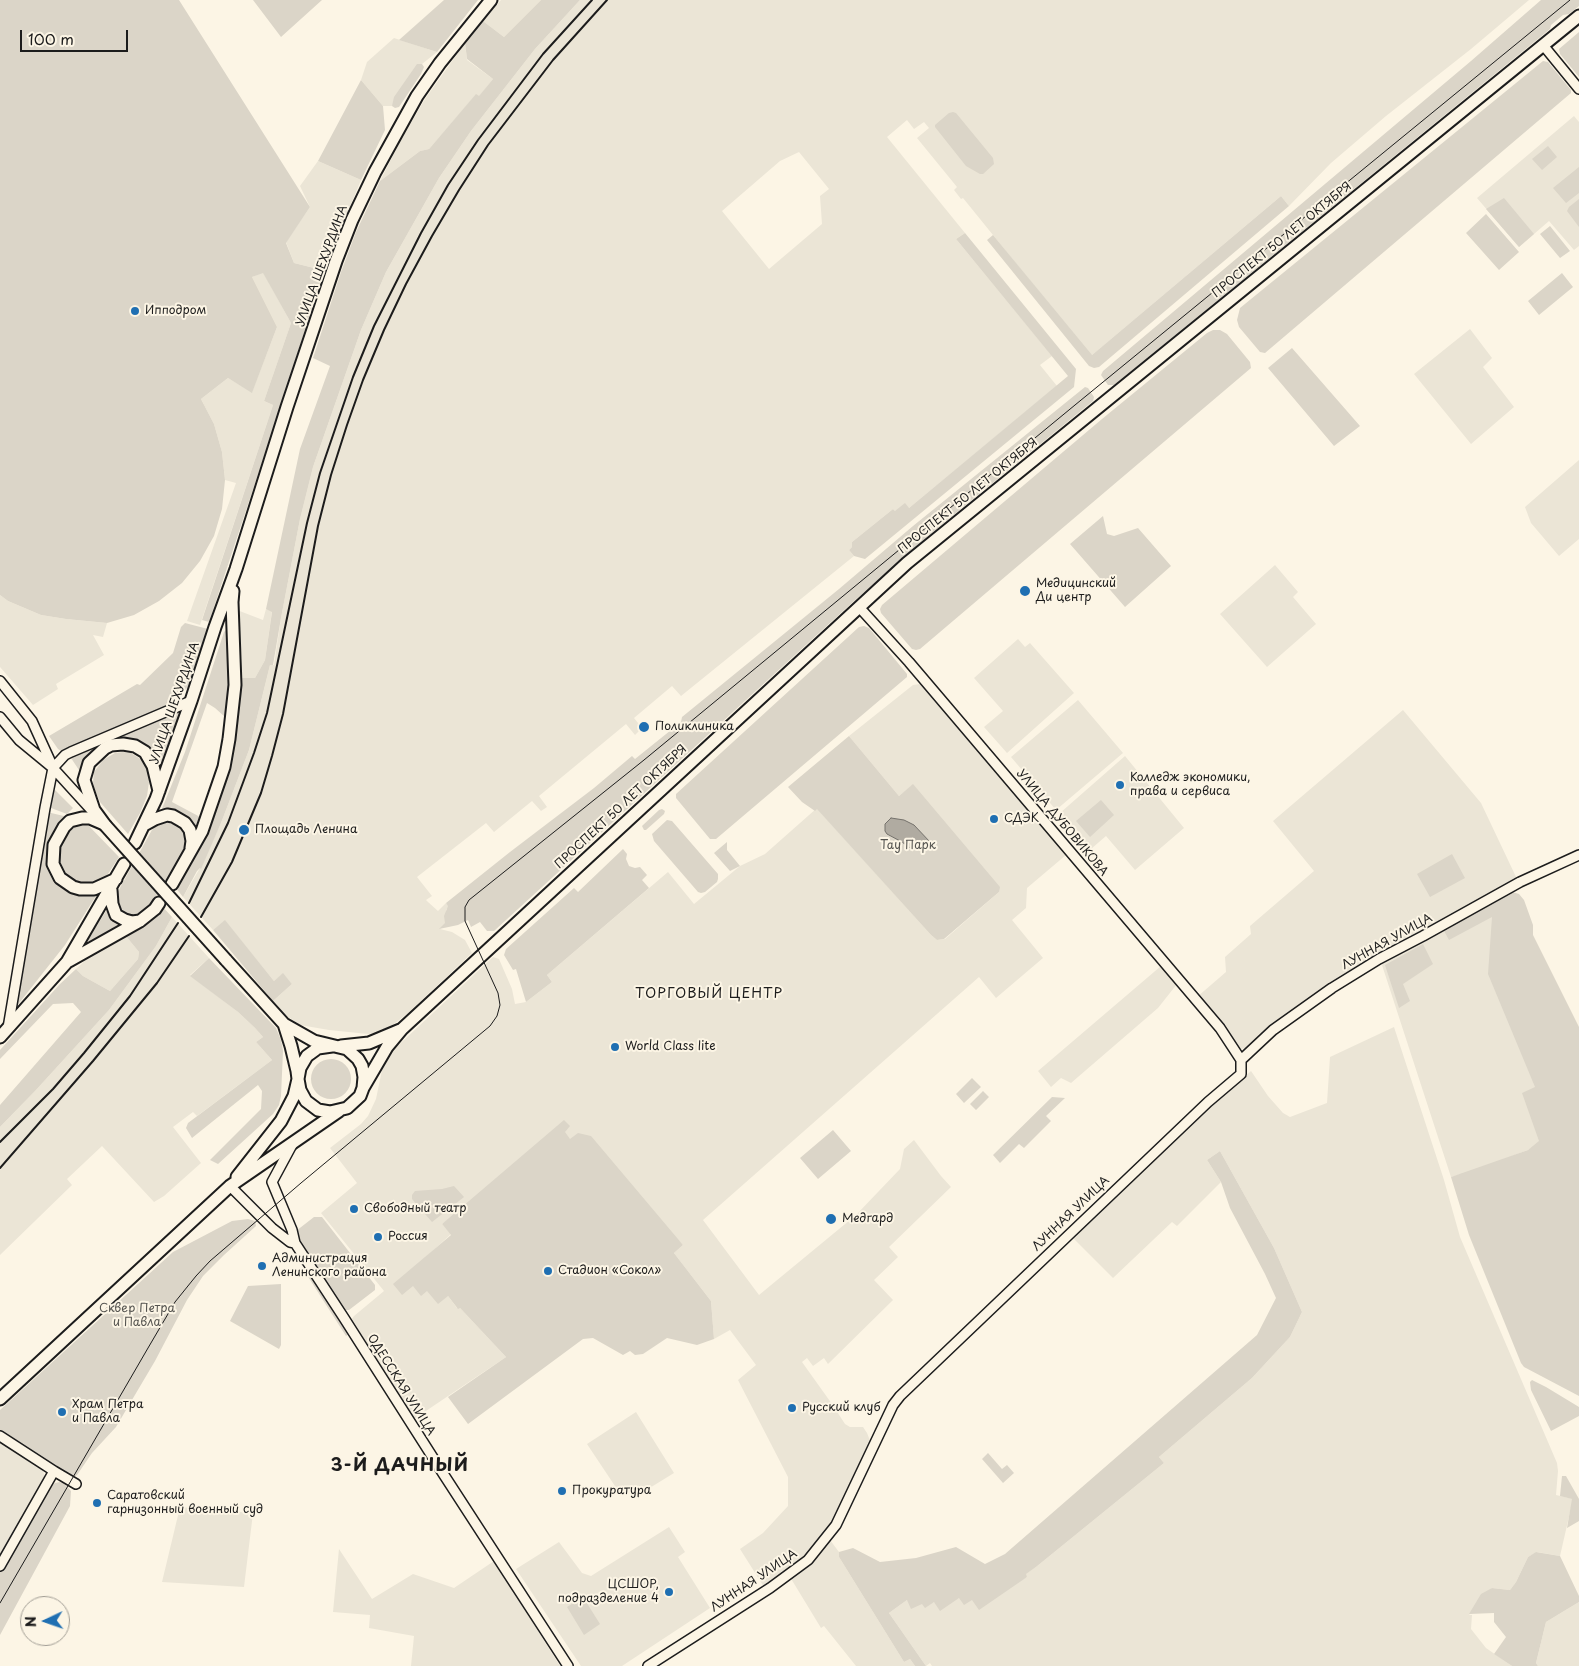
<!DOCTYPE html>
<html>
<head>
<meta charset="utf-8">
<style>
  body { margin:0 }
  #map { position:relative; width:1579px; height:1666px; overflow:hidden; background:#fcf5e5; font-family:"Playpen Sans",sans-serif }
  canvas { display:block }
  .north { position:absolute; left:20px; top:1596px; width:50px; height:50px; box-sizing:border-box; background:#fcf5e5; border:1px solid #a29e95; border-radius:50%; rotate:267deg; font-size:14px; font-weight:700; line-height:20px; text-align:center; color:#1c1c1c }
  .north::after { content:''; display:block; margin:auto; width:18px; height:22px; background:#1f6fb2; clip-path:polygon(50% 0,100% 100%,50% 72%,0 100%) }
  .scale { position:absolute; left:20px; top:30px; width:108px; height:22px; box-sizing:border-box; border:2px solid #1c1c1c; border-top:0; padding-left:6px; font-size:15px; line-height:18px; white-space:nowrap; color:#1c1c1c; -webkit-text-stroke:4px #fcf5e5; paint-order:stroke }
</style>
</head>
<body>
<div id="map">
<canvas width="1579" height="1666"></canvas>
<div class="north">N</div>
<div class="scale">100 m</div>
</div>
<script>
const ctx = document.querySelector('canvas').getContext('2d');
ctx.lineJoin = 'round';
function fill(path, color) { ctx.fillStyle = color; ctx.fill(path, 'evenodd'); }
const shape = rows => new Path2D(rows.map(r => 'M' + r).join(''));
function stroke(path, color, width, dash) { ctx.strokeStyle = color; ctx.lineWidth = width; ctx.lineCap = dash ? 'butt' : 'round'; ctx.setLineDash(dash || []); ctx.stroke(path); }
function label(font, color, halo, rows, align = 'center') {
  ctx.font = font + ' "Playpen Sans",sans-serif'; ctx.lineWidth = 4; ctx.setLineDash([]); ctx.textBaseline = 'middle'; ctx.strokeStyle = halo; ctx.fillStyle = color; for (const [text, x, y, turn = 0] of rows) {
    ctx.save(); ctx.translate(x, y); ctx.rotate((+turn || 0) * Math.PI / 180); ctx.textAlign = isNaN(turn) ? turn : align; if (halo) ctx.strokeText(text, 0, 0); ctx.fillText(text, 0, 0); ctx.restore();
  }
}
fill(shape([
  [501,0,541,0,504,37,483,21],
  [580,0,1529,0,1471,49,1386,116,1331,163,1289,206,1281,196,1091,356,963,198,961,199,954,190,957,187,917,138,929,128,924,122,914,129,907,120,887,137,965,233,956,239,1052,356,1040,365,1057,386,909,508,895,511,893,509,852,542,852,547,849,550,854,556,681,696,672,686,634,718,642,728,635,735,626,724,539,796,547,807,541,811,532,801,494,832,486,823,417,877,432,896,426,900,428,902,438,911,446,903,449,906,446,910,446,923,440,929,452,932,465,940,472,953,408,1013,389,1028,381,1032,368,1034,329,1030,300,1025,284,1014,273,1001,292,984,283,974,274,981,225,921,213,930,183,897,200,868,221,823,249,750,270,665,274,665,281,618,300,519,313,467,361,330,386,272,439,178,471,131,535,49],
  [799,152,829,189,820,196,822,224,769,269,722,211,780,161],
  [394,38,437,52,422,64,392,106,383,106,361,80,367,62],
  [465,43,467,60,493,79,479,97,476,95,429,149,420,151,380,181,401,140,425,99],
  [1574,116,1579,122,1579,246,1574,250,1549,221,1519,247,1477,198],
  [318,161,361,180,325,267,321,262,318,269,294,263,286,242,310,207,300,186],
  [263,272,291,323,264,401,273,405,200,625,187,621,236,483,225,480,222,452,214,424,201,399,228,378,252,392,277,327,252,277],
  [1470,329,1492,358,1483,367,1514,407,1471,444,1414,374],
  [1579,460,1579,539,1559,556,1531,523,1525,507],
  [1275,565,1298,592,1293,597,1316,624,1267,667,1220,614],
  [0,595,8,601,41,615,66,619,107,623,103,637,93,635,104,655,56,684,58,689,33,705,0,667],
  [266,609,272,611,265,660,255,678,241,678,242,659,237,610,263,620],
  [1018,639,1025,647,1030,643,1074,693,1007,753,984,727,1003,711,974,678],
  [920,684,1066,855,1027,888,1026,908,1012,920,1043,958,996,998,979,977,703,1220,759,1295,856,1215,900,1169,904,1149,914,1140,941,1176,951,1187,889,1247,898,1257,874,1280,893,1300,828,1364,824,1358,813,1366,807,1358,802,1362,832,1404,845,1424,850,1427,863,1427,867,1433,871,1443,833,1523,805,1557,764,1587,740,1549,763,1533,788,1506,788,1477,738,1380,756,1365,730,1330,714,1339,711,1301,674,1253,683,1245,571,1139,442,1224,451,1234,426,1257,413,1285,448,1296,457,1308,460,1308,506,1357,414,1419,352,1319,354,1316,384,1291,321,1213,357,1183,330,1148,361,1124,368,1116,376,1099,382,1070,390,1053,493,957,499,959,512,989,515,1004,526,1002,552,982,547,975,668,872,694,904,740,866,765,854,817,808,931,935,937,940,945,939,999,892,913,785,899,796,849,736,913,685],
  [1078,700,1123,753,1056,810,1011,757],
  [1403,710,1481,803,1517,879,1329,985,1270,1027,1248,1048,1240,1049,1197,997,1226,972,1225,957,1251,934,1250,926,1314,871,1273,821],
  [1125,756,1184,828,1135,870,1106,836,1091,849,1060,813],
  [1494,901,1569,1134,1476,1170,1451,1177,1381,962],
  [172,917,209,958,190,975,238,1012,255,1028,263,1037,256,1042,272,1060,197,1116,193,1112,173,1127,201,1163,164,1196,154,1202,102,1146,67,1179,72,1185,0,1255,0,1127,36,1090,109,1010,156,946],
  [125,935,139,952,138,959,110,991,83,976,76,969,91,955],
  [1161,966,1177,984,1158,1008,1071,1083,1061,1078,1051,1087,1038,1071],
  [1394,1027,1444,1180,1460,1237,1557,1463,1558,1471,1556,1495,1573,1499,1560,1556,1537,1552,1528,1557,1516,1582,1510,1590,1492,1588,1469,1615,1472,1615,1471,1629,1486,1648,1512,1666,932,1666,930,1663,926,1666,889,1613,907,1600,922,1604,959,1598,971,1600,1027,1577,1025,1574,1036,1567,1164,1463,1159,1457,1252,1378,1290,1337,1302,1312,1274,1248,1220,1151,1207,1160,1221,1182,1177,1226,1172,1222,1113,1278,1072,1237,1215,1100,1229,1091,1251,1071,1268,1096,1283,1113,1290,1117,1327,1103,1330,1057],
  [636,1412,674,1473,635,1497,630,1490,621,1495,587,1444],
  [0,1442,39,1467,43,1471,45,1477,42,1484,0,1557],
  [180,1507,253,1513,244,1587,162,1582],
  [669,1527,685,1552,678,1557,710,1608,622,1666,581,1666,516,1569,559,1542,582,1573,591,1576],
  [830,1540,839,1552,839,1557,904,1662,910,1659,915,1666,856,1666,824,1626,821,1628,790,1577,810,1562],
  [339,1549,372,1599,413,1574,454,1588,494,1561,560,1666,411,1666,414,1636,369,1628,370,1615,333,1612],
  [1579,1602,1579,1666,1538,1666,1536,1663,1546,1622]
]), '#ebe5d6');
fill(shape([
  [0,0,179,0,310,207,286,243,294,263,318,269,321,262,325,267,280,408,209,622,202,620,273,405,264,401,291,323,263,273,252,277,277,327,252,393,228,378,201,399,214,424,222,452,225,480,222,509,214,536,200,561,182,583,159,601,134,615,107,623,66,619,41,615,8,601,0,595],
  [253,0,322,0,281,37],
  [444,0,478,0,437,52,399,40],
  [541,0,580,0,535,49,471,131,439,178,386,272,361,330,313,467,300,519,281,618,273,665,270,665,249,750,221,823,201,869,200,868,197,871,183,897,175,887,202,844,221,794,228,767,238,707,241,678,255,678,265,660,272,612,266,609,300,449,330,366,313,358,341,272,356,232,380,181,420,151,429,149,476,94,479,96,493,79,467,59,465,43,483,21,504,37],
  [1541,0,1579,0,1579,6,1569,14,1563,15,1551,25,1550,29,1544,34,1114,385,1108,385,1101,375,1103,371,1471,61],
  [1579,32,1579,77,1560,54,1559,49],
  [1543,61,1548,62,1571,90,1571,93,1265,353,1260,352,1239,327,1237,320,1240,308],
  [417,64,422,64,424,67,421,74,399,107,395,108,392,106,394,97],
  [361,80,383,106,385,130,361,180,318,161],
  [953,112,956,113,993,158,994,164,983,174,980,174,966,166,935,127,935,125,949,113],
  [1548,146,1557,157,1542,170,1532,159],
  [1579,167,1579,193,1566,203,1553,188],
  [1281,196,1289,206,1099,367,1094,368,1089,366,987,240,993,235,1092,355],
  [1504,198,1534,234,1519,247,1486,209],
  [1579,199,1579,227,1567,211,1569,207],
  [347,214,337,239,334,241,332,240,331,235,338,217],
  [1486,214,1519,252,1499,270,1466,233],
  [1550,226,1570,251,1560,258,1540,234],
  [965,233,1076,369,1074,387,865,559,854,556,849,550,852,547,852,542,893,509,895,511,905,503,909,508,1068,376,956,239],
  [1562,273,1573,287,1539,315,1528,301],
  [1213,330,1220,330,1227,334,1250,362,1251,368,920,649,916,650,912,649,881,613,880,609,882,605,1102,419,1207,333],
  [1292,348,1360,426,1334,446,1268,368],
  [1085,387,1088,388,1094,397,1093,401,934,531,854,601,494,931,487,931,480,922,471,927,468,920,458,925,439,929,445,923,444,916,448,906,446,903,510,852,594,788,632,756,635,759,681,722,682,717,839,589,913,526],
  [1103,516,1107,534,1114,536,1138,528,1171,566,1125,607,1070,544],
  [185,623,208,629,189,686,172,704,156,714,66,752,61,751,58,749,49,736,137,684,140,685,173,653,181,627],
  [864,626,869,628,907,674,907,677,716,839,710,839,676,798,676,794,859,627],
  [226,630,229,632,231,675,227,717,225,717,215,708,207,703,172,802,202,818,195,834,161,811,185,752,224,632],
  [181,709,182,711,180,719,177,720,165,754,165,762,160,770,155,756,147,748,103,744,97,748,85,761,81,773,69,755],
  [849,736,899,796,913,784,1000,887,999,892,944,939,937,940,931,935,817,809,815,811,802,802,788,787],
  [123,752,131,753,142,760,149,775,149,782,147,796,140,813,128,834,100,802,95,791,93,783,94,772,103,760,115,753],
  [55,790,73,808,67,814,51,808,53,791],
  [1101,800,1114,815,1090,837,1076,821],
  [662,809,665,811,664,814,646,830,644,830,642,826,659,810],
  [47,812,68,817,48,864,83,894,94,894,96,896,65,945,16,1007],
  [171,820,184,829,187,839,185,852,174,873,154,902,142,914,133,918,122,915,115,898,116,895,153,828,155,824],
  [667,820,672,821,718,874,718,879,717,882,705,892,701,893,698,892,654,841,652,834],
  [82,823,87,824,119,857,108,874,99,883,83,886,69,881,58,866,58,848,62,838,73,825],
  [727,842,727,850,740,866,730,871,714,853],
  [623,849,627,854,626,859,629,866,635,868,640,867,647,875,642,880,649,888,547,975,552,982,526,1002,516,969,513,970,504,955,506,949,574,888,578,892],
  [1452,854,1465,878,1430,897,1417,874],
  [1512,892,1519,894,1524,900,1533,925,1533,935,1579,1027,1579,1396,1524,1367,1521,1363,1469,1235,1451,1177,1528,1150,1539,1141,1522,1093,1535,1087,1488,974,1492,917,1449,940,1443,929],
  [162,906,172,917,156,946,109,1010,36,1090,0,1127,0,1105,81,1012,73,1003,53,1004,0,1059,0,1050,60,984,76,969,83,976,110,991,138,959,139,952,125,935],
  [108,910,112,918,121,926,91,942,89,942,88,940,106,911],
  [225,920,274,981,283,973,292,984,273,1001,213,930],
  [1423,944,1433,964,1403,984,1410,1001,1399,1008,1385,965],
  [209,958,276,1028,281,1040,283,1051,281,1096,279,1105,273,1114,218,1164,210,1160,261,1109,262,1091,258,1085,192,1138,186,1128,188,1123,272,1060,256,1042,263,1037,255,1028,238,1012,190,976],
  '311 1079a20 20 0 1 1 40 0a20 20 0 1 1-40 0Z',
  [972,1078,981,1087,964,1103,956,1094],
  [983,1091,989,1097,976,1110,970,1104],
  [1052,1097,1065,1098,1046,1116,1051,1121,1024,1148,1019,1144,1000,1163,993,1155],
  [564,1120,570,1126,565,1132,570,1139,578,1133,591,1136,683,1245,674,1253,711,1301,714,1339,697,1345,667,1338,643,1354,635,1355,630,1351,623,1355,593,1338,583,1339,468,1424,448,1397,506,1357,460,1308,458,1309,448,1296,438,1304,427,1291,421,1296,413,1286,402,1295,393,1284,451,1235,442,1224],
  [833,1130,851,1151,818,1179,800,1158],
  [1220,1151,1274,1248,1302,1312,1290,1337,1252,1378,1159,1457,1164,1463,1036,1567,1026,1574,1027,1577,979,1610,972,1600,964,1605,959,1598,940,1611,934,1602,925,1608,922,1604,911,1609,907,1600,889,1613,926,1666,915,1666,910,1659,904,1662,839,1557,839,1552,853,1548,880,1562,916,1558,956,1547,985,1564,1005,1554,1257,1335,1276,1298,1265,1274,1230,1208,1221,1182,1207,1160],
  [454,1186,464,1197,432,1222,412,1199,412,1195,415,1191,442,1189],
  [314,1217,322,1217,375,1285,375,1290,349,1310,343,1310,297,1237,296,1231],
  [248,1219,255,1221,256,1226,224,1255,203,1276,187,1300,155,1361,116,1427,92,1453,77,1475,73,1478,0,1433,0,1410,173,1252,232,1221],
  [310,1273,349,1334,346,1336,307,1275],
  [281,1284,281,1345,279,1349,230,1321,248,1286],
  [1532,1380,1546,1387,1579,1407,1579,1416,1551,1431,1531,1390,1530,1382],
  [988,1453,1002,1469,1007,1465,1014,1473,1003,1483,982,1459],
  [1562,1476,1566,1476,1579,1499,1579,1521,1567,1528,1572,1499,1560,1496],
  [60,1482,64,1483,71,1491,70,1506,0,1635,0,1572,51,1486,55,1483],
  [1536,1552,1560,1556,1579,1596,1579,1602,1546,1622,1536,1663,1538,1666,1512,1666,1494,1654,1506,1637,1494,1622,1494,1613,1469,1614,1481,1594,1492,1588,1510,1590,1516,1582,1528,1557],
  [583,1597,600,1624,584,1635,567,1607]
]), '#dbd5c8');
const water = shape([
  [891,818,904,820,914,825,930,842,929,845,922,846,913,850,902,842,887,834,885,831,885,824,891,818]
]);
fill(water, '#b0aba1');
stroke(water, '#75726c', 1);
const minor = shape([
  [1543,45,1579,89],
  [859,607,909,662,1220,1028,1241,1060],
  [0,681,32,721,52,765],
  [0,717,19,740,53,768,94,813],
  [8,1028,45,808,53,768,65,755,71,752,191,701],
  [293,1143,272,1182,292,1230,295,1243],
  [230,1186,272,1228,290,1242,295,1243],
  [295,1243,344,1318,444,1475,568,1666],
  [0,1436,54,1471,0,1566],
  [54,1471,76,1484],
  [648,1666,770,1588,808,1560,836,1525,893,1405,900,1396,1208,1102,1241,1074,1241,1060,1273,1030,1332,988,1379,959,1423,936,1520,882,1579,855]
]);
const major = shape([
  [104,824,90,818,82,818,70,821,64,827,54,845,53,864,60,878,73,887,80,889,94,889,116,879],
  [146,824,155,819,167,815,173,816,180,820,185,823,190,830,192,841,191,848],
  [105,825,94,810,84,780,89,763,105,748,111,745,123,744,135,746,145,752,153,766,159,791],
  [135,843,156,799,191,701,215,627,236,569,287,407,336,261,352,220,375,172,417,96,440,63,491,0],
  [172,884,202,831,224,767,229,739,235,685,232,602,233,591],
  [111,890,112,904,116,915,125,920,132,922,140,921],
  [226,960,284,1024,314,1041,347,1049,358,1059,362,1066,364,1077,363,1088,360,1096,347,1108,330,1112,318,1110,306,1101,300,1090,298,1079,300,1068,307,1056,318,1048,332,1046],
  [69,961,140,921,155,909,159,903],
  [0,1037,67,962,124,864],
  [341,1046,369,1043,400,1030],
  [363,1088,387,1047,402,1029,907,563,1579,16],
  [237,1177,281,1121,294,1096,298,1079,297,1071,291,1046,284,1024],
  [0,1399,230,1186,339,1111]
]);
stroke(minor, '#1c1c1c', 12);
stroke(major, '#1c1c1c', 15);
stroke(minor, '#fcf5e5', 9);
stroke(major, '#fcf5e5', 11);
stroke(shape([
  [0,1603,148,1348,175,1302,196,1276,210,1261,301,1183,490,1026,497,1016,500,1005,498,993,465,921,465,907,469,900,644,760,1075,405,1570,0]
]), '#1c1c1c', 1);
stroke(shape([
  [189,903,228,823,254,753,267,713,307,523,320,473,353,377,374,326,421,233,448,185,478,140,543,54,592,0],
  [201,917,232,862,261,793,272,756,283,714,318,526,331,475,347,425,363,380,384,330,406,284,432,236,459,190,488,145,553,60,607,0],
  [0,1142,53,1089,84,1053,130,996,178,923],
  [0,1168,93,1061,157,983,189,936]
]), '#1c1c1c', 2);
const majorBridge = shape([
  [105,825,226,960]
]);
stroke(majorBridge, '#1c1c1c', 15, []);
stroke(majorBridge, '#fcf5e5', 11);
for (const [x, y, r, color] of [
  [135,311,5,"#1f6fb2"],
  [1025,591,6,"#1f6fb2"],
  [644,727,6,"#1f6fb2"],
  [1120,785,5,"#1f6fb2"],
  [994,819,5,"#1f6fb2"],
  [244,830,6,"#1f6fb2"],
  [615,1047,5,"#1f6fb2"],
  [354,1209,5,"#1f6fb2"],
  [831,1219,6,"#1f6fb2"],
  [378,1237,5,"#1f6fb2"],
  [262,1266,5,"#1f6fb2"],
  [548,1271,5,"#1f6fb2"],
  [792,1408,5,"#1f6fb2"],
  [62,1412,5,"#1f6fb2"],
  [562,1491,5,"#1f6fb2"],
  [97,1503,5,"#1f6fb2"],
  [669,1592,5,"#1f6fb2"]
]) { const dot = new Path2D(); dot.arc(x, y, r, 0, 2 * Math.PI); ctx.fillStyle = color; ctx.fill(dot); stroke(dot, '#fcf5e5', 2); }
label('12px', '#1c1c1c', '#fcf5e5', [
  ["ПРОСПЕКТ 50 ЛЕТ ОКТЯБРЯ",1282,240,-39],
  ["УЛИЦА ШЕХУРДИНА",322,266,-70],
  ["ПРОСПЕКТ 50 ЛЕТ ОКТЯБРЯ",968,496,-39],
  ["УЛИЦА ШЕХУРДИНА",175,703,-71],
  ["ПРОСПЕКТ 50 ЛЕТ ОКТЯБРЯ",621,807,-43],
  ["УЛИЦА ДУБОВИКОВА",1062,823,50],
  ["ЛУННАЯ УЛИЦА",1387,942,-29],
  ["ЛУННАЯ УЛИЦА",1071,1214,-44],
  ["ОДЕССКАЯ УЛИЦА",401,1385,58],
  ["ЛУННАЯ УЛИЦА",754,1581,-34]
]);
label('12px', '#1c1c1c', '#fcf5e5', [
  ["Ипподром",145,311],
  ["Медицинский",1036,584],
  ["Ди центр",1036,598],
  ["Поликлиника",655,727],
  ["Колледж экономики,",1130,778],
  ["права и сервиса",1130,792],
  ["СДЭК",1004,819],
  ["Площадь Ленина",255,830],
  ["World Class lite",625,1047],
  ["Свободный театр",364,1209],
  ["Медгард",842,1219],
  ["Россия",388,1237],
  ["Администрация",272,1259],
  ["Ленинского района",272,1273],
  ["Стадион «Сокол»",558,1271],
  ["Храм Петра",72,1405],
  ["и Павла",72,1419],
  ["Русский клуб",802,1408],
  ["Прокуратура",572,1491],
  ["Саратовский",107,1496],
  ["гарнизонный военный суд",107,1510],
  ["ЦСШОР,",659,1585,"right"],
  ["подразделение 4",659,1599,"right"]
], 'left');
label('12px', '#555450', '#fcf5e5', [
  ["Тау Парк",908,846],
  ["Сквер Петра",137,1309],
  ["и Павла",137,1323]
]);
ctx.letterSpacing = '1px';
label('14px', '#1c1c1c', '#fcf5e5', [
  ["ТОРГОВЫЙ ЦЕНТР",709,994]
]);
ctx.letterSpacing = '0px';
ctx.letterSpacing = '1px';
label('bold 18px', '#1c1c1c', '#fcf5e5', [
  ["3-Й ДАЧНЫЙ",400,1466]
]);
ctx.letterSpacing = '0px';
</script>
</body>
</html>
